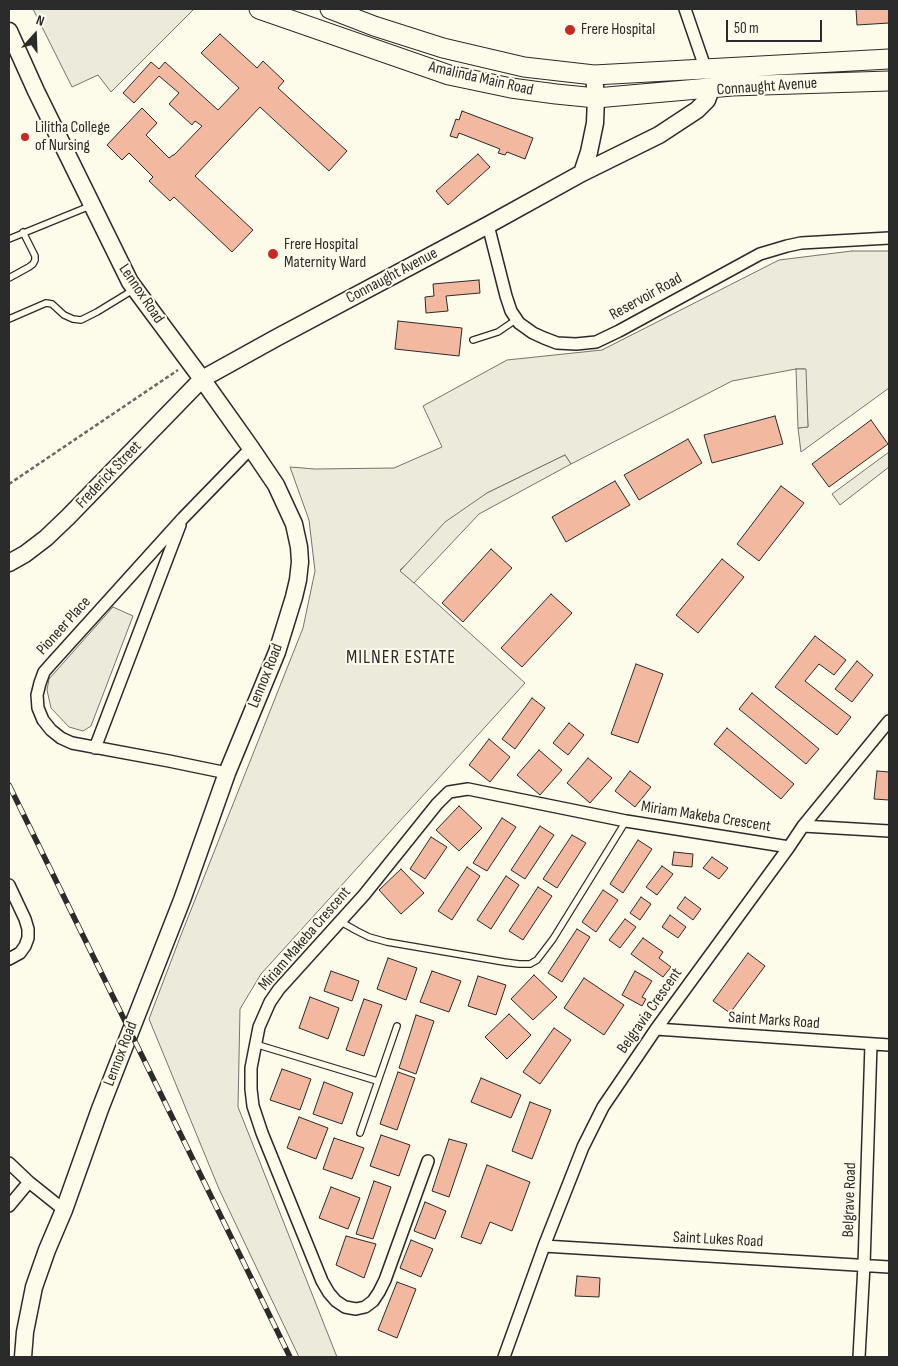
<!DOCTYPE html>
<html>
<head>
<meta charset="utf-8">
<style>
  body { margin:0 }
  #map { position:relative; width:898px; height:1366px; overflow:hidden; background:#fdfbea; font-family:"Sofia Sans Condensed",sans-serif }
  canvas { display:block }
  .frame { position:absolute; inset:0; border:10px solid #2b2b2b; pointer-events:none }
  .north { position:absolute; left:10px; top:10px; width:50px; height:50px; -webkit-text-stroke:4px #fdfbea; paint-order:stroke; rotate:20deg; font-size:14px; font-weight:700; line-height:20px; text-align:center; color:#2b2b2b }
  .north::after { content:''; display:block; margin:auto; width:18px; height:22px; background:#2b2b2b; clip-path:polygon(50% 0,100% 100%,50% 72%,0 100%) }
  .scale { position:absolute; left:726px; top:20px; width:96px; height:22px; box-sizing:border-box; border:2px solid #2b2b2b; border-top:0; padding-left:6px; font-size:15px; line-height:18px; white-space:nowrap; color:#2b2b2b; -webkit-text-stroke:4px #fdfbea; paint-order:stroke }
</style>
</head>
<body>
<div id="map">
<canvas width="898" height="1366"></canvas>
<div class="frame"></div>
<div class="north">N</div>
<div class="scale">50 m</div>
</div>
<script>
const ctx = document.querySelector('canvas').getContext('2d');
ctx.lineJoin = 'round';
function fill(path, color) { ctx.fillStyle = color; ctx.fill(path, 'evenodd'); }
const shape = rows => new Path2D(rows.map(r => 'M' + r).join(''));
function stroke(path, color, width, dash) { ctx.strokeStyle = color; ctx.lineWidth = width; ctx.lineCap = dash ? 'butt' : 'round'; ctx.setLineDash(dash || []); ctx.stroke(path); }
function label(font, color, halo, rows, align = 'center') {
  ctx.font = font + ' "Sofia Sans Condensed",sans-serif'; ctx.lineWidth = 4; ctx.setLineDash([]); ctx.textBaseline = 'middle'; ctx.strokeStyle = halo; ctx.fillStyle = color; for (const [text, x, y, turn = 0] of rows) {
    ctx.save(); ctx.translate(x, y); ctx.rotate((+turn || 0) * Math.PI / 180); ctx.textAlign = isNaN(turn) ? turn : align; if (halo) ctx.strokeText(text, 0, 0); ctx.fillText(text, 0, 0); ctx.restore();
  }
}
const green = shape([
  [852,251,889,251,889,388,801,452,798,428,808,427,805,369,796,369,732,381,571,464,565,455,487,493,400,570,525,683,261,974,240,1009,238,1107,337,1357,299,1357,219,1189,149,1019,181,935,303,628,315,571,309,520,290,467,315,469,394,468,442,447,423,406,507,360,602,350,779,260,852,251],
  [113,607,133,616,91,726,83,731,69,727,51,708,47,690,49,679,113,607]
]);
fill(green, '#ecebdb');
stroke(green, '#74746e', 1);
const parking = shape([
  [33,9,194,9,111,92,98,75,72,87,33,9],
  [796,369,806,369,808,427,798,428,796,369],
  [889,452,889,467,840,505,832,494,889,452],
  [565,455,571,464,479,514,414,583,400,571,445,522,487,493,565,455]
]);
fill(parking, '#eceadb');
stroke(parking, '#74746e', 1);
const building = shape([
  [856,9,889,9,889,23,857,25,856,9],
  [220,34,257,68,263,61,284,81,278,88,347,151,329,171,260,107,195,176,253,230,232,252,174,197,170,201,149,181,153,177,129,153,122,160,107,145,142,108,157,123,146,135,169,158,173,155,174,155,202,126,195,121,192,125,169,104,179,93,159,76,134,103,123,93,151,62,159,69,165,62,218,110,239,88,201,53,220,34],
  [462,111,533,138,525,159,507,152,505,155,498,153,500,149,459,133,457,138,450,136,456,119,459,120,462,111],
  [478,154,490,167,448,205,436,191,478,154],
  [479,280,480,293,446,296,448,311,426,313,425,297,434,296,433,284,479,280],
  [398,321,462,328,459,356,395,349,398,321],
  [775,416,783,444,712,463,704,435,775,416],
  [871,420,888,444,829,487,812,464,871,420],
  [688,439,702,463,639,500,624,475,688,439],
  [615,481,630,505,566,542,552,517,615,481],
  [781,486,804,503,759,561,737,544,781,486],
  [491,549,512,568,463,622,442,603,491,549],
  [722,559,744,577,698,633,676,615,722,559],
  [551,594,572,613,522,667,501,648,551,594],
  [815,636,846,660,834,675,819,664,805,681,851,717,837,735,775,687,815,636],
  [857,661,873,675,852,702,835,689,857,661],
  [636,664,663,674,638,743,611,734,636,664],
  [752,693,819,749,806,764,739,709,752,693],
  [532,698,545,708,515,749,502,739,532,698],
  [569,723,584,735,568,755,553,743,569,723],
  [727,728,794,784,781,799,714,744,727,728],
  [489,739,510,757,490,782,469,765,489,739],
  [539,750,562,770,540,795,517,775,539,750],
  [588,758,612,778,590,803,567,783,588,758],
  [630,771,651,787,635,807,615,791,630,771],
  [877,771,889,772,889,800,874,799,877,771],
  [459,806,482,828,459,851,436,830,459,806],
  [502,818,516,827,487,871,473,863,502,818],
  [540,826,554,835,525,879,511,870,540,826],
  [572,835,586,843,557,888,543,879,572,835],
  [431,837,447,847,425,879,410,869,431,837],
  [638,840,652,849,623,893,610,884,638,840],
  [674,852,693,854,692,867,672,865,674,852],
  [712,857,728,868,719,879,703,868,712,857],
  [662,866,673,874,657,895,646,887,662,866],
  [467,867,480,876,452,920,438,911,467,867],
  [401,869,424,893,401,914,379,890,401,869],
  [506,876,519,885,491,929,477,920,506,876],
  [538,887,552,896,523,940,509,931,538,887],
  [603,890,618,900,596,932,582,922,603,890],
  [641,897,651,904,640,920,630,913,641,897],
  [685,897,701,909,693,920,677,908,685,897],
  [670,915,686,927,678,938,662,927,670,915],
  [625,919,636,927,620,948,609,940,625,919],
  [577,929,590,937,562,982,548,973,577,929],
  [643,938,663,952,659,958,671,967,663,977,631,954,643,938],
  [748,953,765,966,730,1013,713,1001,748,953],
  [388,958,417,968,406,1000,377,989,388,958],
  [331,971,359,981,352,1001,324,991,331,971],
  [432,971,461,981,449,1012,420,1002,432,971],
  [635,971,652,981,642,997,646,999,642,1006,622,995,635,971],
  [534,975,557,997,533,1020,511,999,534,975],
  [478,976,506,985,496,1015,468,1006,478,976],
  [584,978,624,1005,604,1035,564,1008,584,978],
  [310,997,339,1008,328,1039,299,1028,310,997],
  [364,999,382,1005,364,1056,346,1050,364,999],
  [509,1014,531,1035,507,1059,485,1037,509,1014],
  [416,1015,434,1021,416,1074,399,1068,416,1015],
  [554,1028,571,1040,540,1084,523,1072,554,1028],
  [282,1069,311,1079,300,1110,270,1100,282,1069],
  [398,1072,415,1078,397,1130,380,1124,398,1072],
  [481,1078,521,1095,511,1118,471,1102,481,1078],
  [324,1082,353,1093,342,1124,313,1114,324,1082],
  [530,1102,551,1110,532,1159,512,1151,530,1102],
  [299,1117,328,1128,316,1159,287,1148,299,1117],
  [381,1135,410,1145,399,1176,370,1166,381,1135],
  [334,1138,364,1148,352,1179,323,1169,334,1138],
  [449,1139,467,1144,449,1197,432,1191,449,1139],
  [487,1165,530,1182,512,1231,490,1222,481,1244,461,1237,487,1165],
  [374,1181,391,1187,373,1239,356,1234,374,1181],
  [331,1187,360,1198,348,1229,319,1218,331,1187],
  [425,1202,446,1211,435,1239,414,1231,425,1202],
  [346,1236,376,1244,364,1278,336,1265,346,1236],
  [411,1240,433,1249,421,1277,400,1268,411,1240],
  [577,1276,600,1278,599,1297,575,1296,577,1276],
  [397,1282,416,1289,397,1338,378,1330,397,1282]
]);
fill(building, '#f2b8a0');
stroke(building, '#2b2b2b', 1);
const lane = shape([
  [9,239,90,206],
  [9,278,29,267,33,264,35,260,35,256,23,232],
  [9,319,46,303,52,304,64,315,73,319,81,320,97,312,133,290],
  [473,340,498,332,517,319],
  [341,922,357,931,369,937,387,942,504,962,519,964,530,964,537,960,553,939,626,821],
  [255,1044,377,1081],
  [360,1133,397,1026]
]);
const street = shape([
  [685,9,707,73],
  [488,225,506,296,511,311,519,323,533,333,544,338,557,343,576,344,596,342,619,331,760,254,787,246,801,243,889,238],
  [95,748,180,525],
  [227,773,169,761,72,743,61,738,51,730,43,720,38,708,37,695,40,683,44,672,51,664,183,518,251,448],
  [803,826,889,831],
  [9,885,25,919,28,929,28,938,25,946,20,953,9,959],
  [656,1029,889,1045],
  [428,1161,385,1280,379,1292,373,1301,365,1307,356,1309,345,1307,336,1301,329,1293,322,1281,262,1133,253,1106,251,1089,251,1068,259,1027,270,1002,279,989,364,895,437,804,449,792,468,789,626,821,789,847],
  [9,1163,29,1182,64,1210],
  [9,1206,29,1182],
  [544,1246,889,1267],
  [504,1357,544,1246,583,1147,603,1107,656,1029,789,847,803,826,889,721],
  [859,1357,864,1265,871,1044]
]);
const secondary = shape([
  [9,31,36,91,130,282,202,379,251,448,276,485,294,524,299,547,300,562,298,580,294,597,277,652,227,773,182,900,100,1109,64,1210,47,1250,34,1287,25,1332,23,1357],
  [582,173,589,152,595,123,596,98,594,75],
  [9,563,25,554,46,538,68,517,202,379,276,338,488,225,582,173,659,135,697,110,707,100,711,89]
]);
const primary = shape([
  [259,9,449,75,511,88,556,94,596,98,732,86,889,81],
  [330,9,374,26,443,48,524,67,594,75,889,59]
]);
stroke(lane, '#2b2b2b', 8);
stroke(street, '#2b2b2b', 14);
stroke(secondary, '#2b2b2b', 19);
stroke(primary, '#2b2b2b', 21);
stroke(shape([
  [9,484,178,370]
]), '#6a6964', 2.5, [4, 2.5]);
stroke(lane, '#fdfbea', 5.5);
stroke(street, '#fdfbea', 11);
stroke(secondary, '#fdfbea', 16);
stroke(primary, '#fdfbea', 19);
const rail = shape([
  [9,785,290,1357]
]);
stroke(rail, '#2b2b2b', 5.5);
stroke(rail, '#fdfbea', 4, [11]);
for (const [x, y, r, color] of [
  [570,30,6,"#c62828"],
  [25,137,5,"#c62828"],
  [273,254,6,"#c62828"]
]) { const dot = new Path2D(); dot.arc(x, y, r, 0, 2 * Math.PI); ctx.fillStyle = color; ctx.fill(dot); stroke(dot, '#fdfbea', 2); }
label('16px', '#2b2b2b', '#fdfbea', [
  ["Frere Hospital",581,30],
  ["Lilitha College",35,128],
  ["of Nursing",35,146],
  ["Frere Hospital",284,245],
  ["Maternity Ward",284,263]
], 'left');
label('16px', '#2b2b2b', '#fdfbea', [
  ["Amalinda Main Road",481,79,13],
  ["Connaught Avenue",767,87,-4],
  ["Connaught Avenue",392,276,-28],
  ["Lennox Road",141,294,56],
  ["Reservoir Road",646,297,-29],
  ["Frederick Street",109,475,-46],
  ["Pioneer Place",64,626,-48],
  ["Lennox Road",266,676,-68],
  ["Miriam Makeba Crescent",706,817,9],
  ["Miriam Makeba Crescent",305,939,-49],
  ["Belgravia Crescent",650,1011,-55],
  ["Saint Marks Road",774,1021,4],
  ["Lennox Road",121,1054,-69],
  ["Belgrave Road",850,1200,-88],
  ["Saint Lukes Road",718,1240,3]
]);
ctx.letterSpacing = '1px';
label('19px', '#2b2b2b', '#fdfbea', [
  ["MILNER ESTATE",401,658]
]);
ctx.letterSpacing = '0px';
</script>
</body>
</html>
